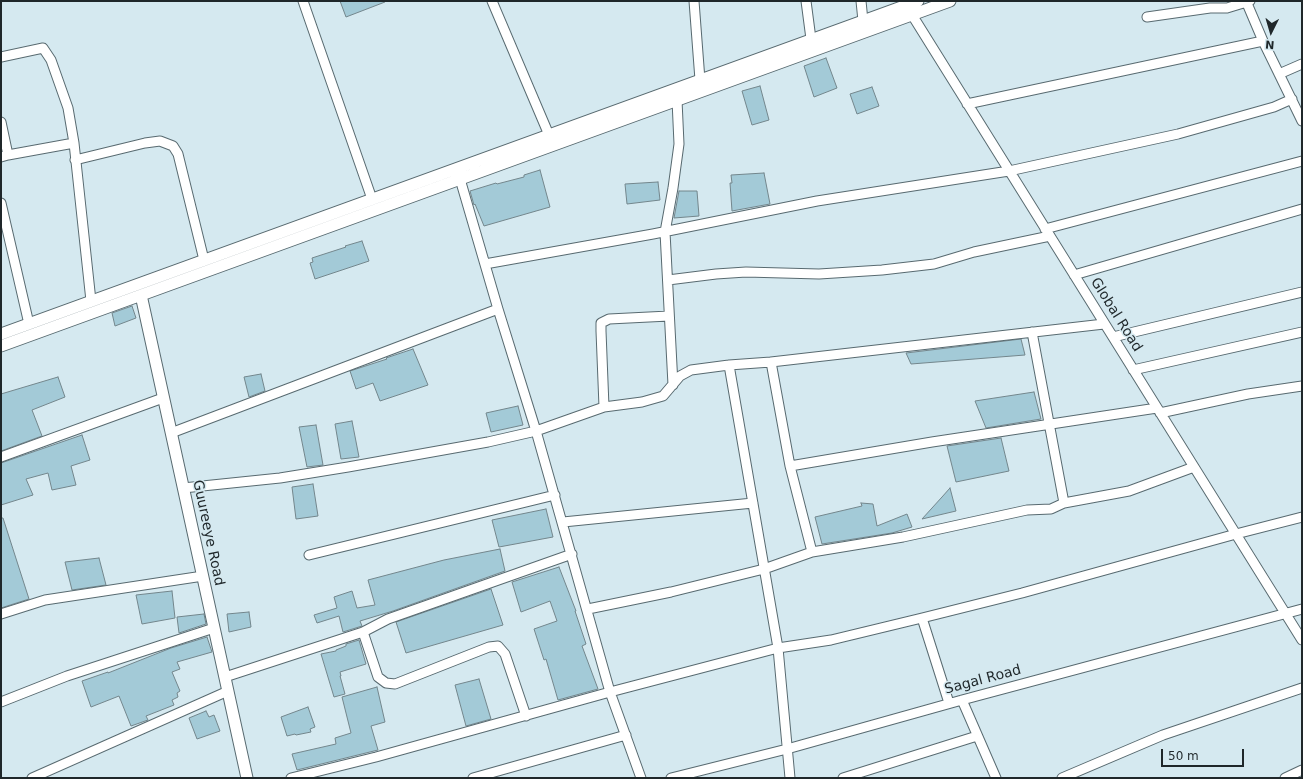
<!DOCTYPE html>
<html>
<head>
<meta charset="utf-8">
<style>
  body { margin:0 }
  #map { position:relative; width:1303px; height:779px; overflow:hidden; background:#d5e9f0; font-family:"DejaVu Sans",sans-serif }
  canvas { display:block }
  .frame { position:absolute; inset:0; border:2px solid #1f272a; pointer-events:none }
  .north { position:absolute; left:1251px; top:12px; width:40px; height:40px; -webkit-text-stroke:3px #d5e9f0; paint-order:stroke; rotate:185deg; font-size:11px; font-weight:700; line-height:16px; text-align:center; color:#1f272a }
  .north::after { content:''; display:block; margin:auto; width:14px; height:18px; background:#1f272a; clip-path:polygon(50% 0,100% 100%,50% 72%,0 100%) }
  .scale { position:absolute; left:1161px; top:749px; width:83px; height:18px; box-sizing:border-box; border:2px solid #1f272a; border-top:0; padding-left:5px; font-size:12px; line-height:14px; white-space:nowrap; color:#1f272a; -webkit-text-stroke:3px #d5e9f0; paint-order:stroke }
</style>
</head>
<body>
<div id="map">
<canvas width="1303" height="779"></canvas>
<div class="frame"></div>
<div class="north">N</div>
<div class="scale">50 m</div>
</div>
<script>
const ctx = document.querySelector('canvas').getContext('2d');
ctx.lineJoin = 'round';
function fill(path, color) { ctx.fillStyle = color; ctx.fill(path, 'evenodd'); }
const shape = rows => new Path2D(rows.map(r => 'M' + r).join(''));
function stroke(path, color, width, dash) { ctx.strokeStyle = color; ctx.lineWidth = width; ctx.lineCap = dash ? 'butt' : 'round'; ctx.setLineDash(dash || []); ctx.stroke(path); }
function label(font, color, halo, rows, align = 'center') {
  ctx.font = font + ' "DejaVu Sans",sans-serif'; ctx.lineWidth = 3; ctx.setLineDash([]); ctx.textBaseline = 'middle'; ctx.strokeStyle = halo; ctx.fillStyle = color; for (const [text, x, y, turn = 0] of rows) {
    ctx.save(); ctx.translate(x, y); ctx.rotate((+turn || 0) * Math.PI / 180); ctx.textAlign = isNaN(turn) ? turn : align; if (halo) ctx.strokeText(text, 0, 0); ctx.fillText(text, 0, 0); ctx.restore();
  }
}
const building = shape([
  [340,1,385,1,385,2,346,17,340,1],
  [826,58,837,88,814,97,804,66,826,58],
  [760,86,769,120,752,125,742,91,760,86],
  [872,87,879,106,857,114,850,94,872,87],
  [540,170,550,207,484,226,475,204,474,205,470,191,496,183,497,184,524,177,524,175,540,170],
  [764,173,770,204,732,211,730,183,732,183,731,175,764,173],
  [658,182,660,200,627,204,625,184,658,182],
  [679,191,697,191,699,216,674,218,679,191],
  [362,241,369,261,315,279,310,263,313,262,312,258,346,247,345,246,362,241],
  [132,306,136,318,115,326,112,313,132,306],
  [1021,339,1025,355,911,364,906,353,1021,339],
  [413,349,428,385,380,401,373,383,356,389,350,371,387,359,386,358,413,349],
  [261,374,265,391,249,397,244,377,261,374],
  [58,377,65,397,32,410,42,436,1,451,1,394,58,377],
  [1034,392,1041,419,986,428,975,401,1034,392],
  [518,406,523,425,491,432,486,413,518,406],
  [352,421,359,457,341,459,335,424,352,421],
  [316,425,323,465,307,467,299,427,316,425],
  [82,435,90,460,71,466,76,485,52,490,48,473,26,479,33,495,1,505,1,463,82,435],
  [1001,438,1009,471,956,482,947,446,1001,438],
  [313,484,318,516,296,519,292,487,313,484],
  [950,488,956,511,922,519,942,497,950,488],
  [861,503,873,504,877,526,907,514,912,527,892,533,822,544,815,517,862,506,861,503],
  [546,509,553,537,499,547,492,520,546,509],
  [1,518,3,518,29,599,1,608,1,518],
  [500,549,505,571,393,611,360,621,362,626,343,632,339,616,317,623,314,615,337,608,334,597,352,591,357,608,375,605,368,580,444,560,500,549],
  [99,558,106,585,72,590,65,562,99,558],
  [559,567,576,611,575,611,586,644,582,646,598,689,558,700,546,659,544,660,534,629,557,621,550,601,521,612,512,582,559,567],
  [491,589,503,625,406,653,396,622,491,589],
  [172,591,175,618,142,624,136,595,172,591],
  [249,612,251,627,229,632,227,614,249,612],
  [204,614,206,624,179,633,177,617,204,614],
  [207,637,212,652,177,662,180,669,172,672,180,691,177,693,178,697,172,700,174,705,146,716,148,720,131,726,119,696,91,707,82,681,108,672,108,673,171,648,207,637],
  [359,640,366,664,340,672,341,676,340,676,345,694,334,697,321,654,336,651,336,650,346,646,346,644,359,640],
  [479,679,491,719,466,726,455,685,479,679],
  [377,687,385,722,371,726,378,750,297,770,292,754,336,744,335,738,351,733,342,697,377,687],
  [308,707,315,727,310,729,311,732,296,735,295,734,287,736,281,717,308,707],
  [206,711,209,717,214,715,220,731,197,739,189,718,206,711]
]);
fill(building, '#a3cad7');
stroke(building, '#73868c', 1);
const minor = shape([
  [303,1,372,199],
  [492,1,549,135],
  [694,1,700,80],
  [806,1,811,39],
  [861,1,863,21],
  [1246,1,1263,41,1302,121],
  [909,10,1302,640],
  [1147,17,1210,8,1227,8,1250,1],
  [1,57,43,48,51,60,68,108,74,143,91,301],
  [1279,74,1302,64],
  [967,104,1263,41],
  [1,122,8,155,1,157],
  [8,155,74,143],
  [75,160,145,143,160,141,173,146,178,154,204,260],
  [459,173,460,179,498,309,536,431,610,692,641,778],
  [1,203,29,324],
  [1045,229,1302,161],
  [485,264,653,234,817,201,1009,171,1178,134,1274,107,1292,99],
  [1074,275,1302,209],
  [668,280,716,274,746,272,819,274,882,270,934,264,974,252,1050,236],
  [1032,332,1064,503],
  [1113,337,1302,292],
  [771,362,790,466,812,552],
  [729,365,778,648,790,778],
  [1133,370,1302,332],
  [673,385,665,232,673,188,679,144,677,100],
  [604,407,601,331,601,323,609,319,669,316],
  [1160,413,1248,394,1302,386],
  [171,433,498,309],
  [1,457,163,398],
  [790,466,932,442,1157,408],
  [183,488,280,478,348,467,488,442,536,431,604,407,642,402,663,396,680,376,691,370,729,365,771,362,1104,324],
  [563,522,753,503],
  [309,555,555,495],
  [588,609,671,592,764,569,812,552,903,537,1027,510,1051,509,1064,503,1129,491,1194,467],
  [1,614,45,600,203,576],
  [922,618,949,703],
  [363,632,378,677,386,683,395,684,489,647,498,646,505,654,526,716],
  [225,677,363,632,388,619,572,554],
  [962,700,996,778],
  [1,702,67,676,214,628],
  [32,778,228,691],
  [291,778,376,757,610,692,778,648,831,640,922,618,1022,593,1236,534,1302,517],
  [473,778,626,735],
  [671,778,787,749,962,700,1302,609],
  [843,778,977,736],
  [1062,778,1163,735,1302,688],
  [1285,778,1302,770]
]);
const tertiary = shape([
  [141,295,247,778],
  [1,334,918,1],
  [1,346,950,1]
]);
stroke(minor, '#586a70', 11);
stroke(tertiary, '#586a70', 13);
stroke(minor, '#fff', 9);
stroke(tertiary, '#fff', 11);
label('14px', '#1f272a', '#d5e9f0', [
  ["Global Road",1116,315,58],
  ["Guureeye Road",208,533,78],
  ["Sagal Road",983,680,-15]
]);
</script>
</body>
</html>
